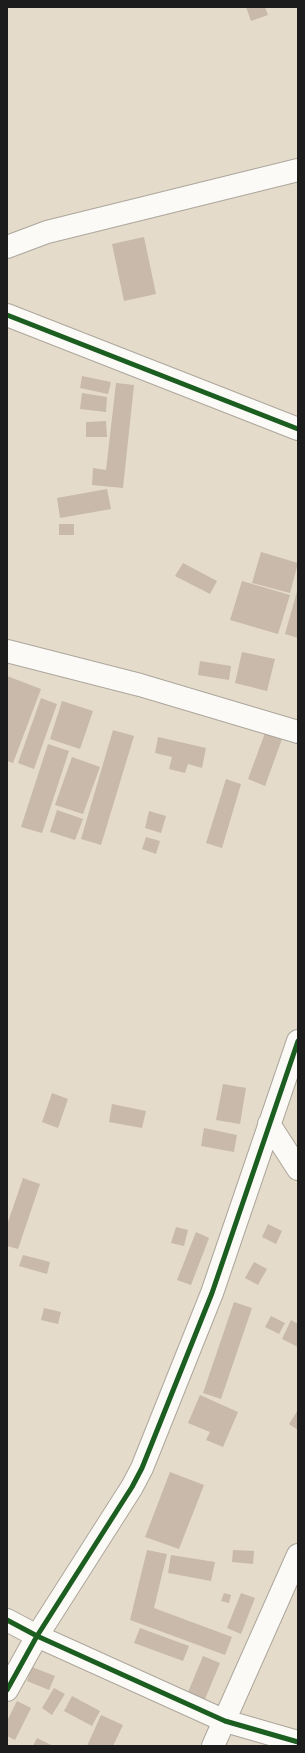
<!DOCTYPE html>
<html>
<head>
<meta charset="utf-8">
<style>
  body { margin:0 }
  #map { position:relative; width:305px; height:1753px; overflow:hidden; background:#e5dbca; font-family:Caveat,sans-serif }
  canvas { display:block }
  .frame { position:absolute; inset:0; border:8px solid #1c1c1c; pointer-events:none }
</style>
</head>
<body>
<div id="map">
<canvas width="305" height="1753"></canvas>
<div class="frame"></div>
</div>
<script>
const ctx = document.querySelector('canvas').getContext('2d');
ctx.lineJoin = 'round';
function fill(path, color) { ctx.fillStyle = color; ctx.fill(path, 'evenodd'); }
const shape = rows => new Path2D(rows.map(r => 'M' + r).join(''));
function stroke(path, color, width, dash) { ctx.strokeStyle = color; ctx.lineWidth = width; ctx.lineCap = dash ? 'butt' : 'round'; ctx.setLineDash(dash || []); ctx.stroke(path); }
fill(shape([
  [246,7,265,7,268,15,251,21],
  [144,237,156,294,124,301,112,244],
  [82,376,111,382,108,394,80,388],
  [116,383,134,385,123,488,92,485,93,468,106,470],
  [82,393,107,397,106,412,80,409],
  [106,421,107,437,86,437,86,422],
  [107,489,111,509,60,518,57,498],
  [59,524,74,524,74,535,59,535],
  [261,552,298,563,290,593,252,583],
  [183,563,217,581,210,594,175,576],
  [242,581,290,595,278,634,230,620],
  [298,588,298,638,285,634],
  [242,652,275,659,267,691,235,683],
  [200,661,231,666,229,680,198,675],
  [7,676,41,689,13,763,7,761],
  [41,698,57,704,34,769,18,763],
  [62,701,93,711,80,749,50,739],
  [113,730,134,736,101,845,81,839],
  [265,733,282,739,265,786,248,779],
  [158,737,206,748,202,768,188,764,185,773,169,769,172,757,155,753],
  [48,744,69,751,42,833,21,827],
  [72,757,100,767,83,814,55,805],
  [226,779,241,784,222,848,206,843],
  [57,810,83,819,75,840,50,832],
  [149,811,166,816,161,833,145,828],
  [146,837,160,841,156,854,142,849],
  [223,1084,246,1088,240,1124,216,1120],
  [52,1093,68,1099,58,1128,42,1122],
  [112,1104,146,1111,142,1128,109,1122],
  [204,1128,237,1135,234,1152,201,1146],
  [23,1178,40,1184,18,1249,7,1246,7,1225],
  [268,1224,282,1231,276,1244,262,1237],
  [176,1227,188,1230,184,1246,171,1243],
  [196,1232,209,1238,191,1285,177,1280],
  [23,1255,50,1262,47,1274,19,1266],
  [254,1262,267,1269,258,1285,245,1278],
  [234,1302,252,1308,221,1399,203,1393],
  [44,1308,61,1312,58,1324,41,1320],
  [271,1316,285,1323,279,1334,265,1327],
  [291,1320,298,1324,298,1347,282,1339],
  [200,1395,238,1412,223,1447,206,1440,210,1432,188,1423],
  [298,1410,298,1430,289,1424],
  [170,1472,204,1485,179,1549,145,1537],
  [147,1550,167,1554,154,1608,232,1637,225,1655,130,1620],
  [233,1550,254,1551,253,1564,232,1562],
  [171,1555,215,1562,211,1581,168,1573],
  [224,1593,231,1595,229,1603,221,1601],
  [241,1593,255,1598,241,1634,227,1628],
  [140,1628,189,1646,183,1661,134,1643],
  [203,1656,220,1663,203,1704,186,1697],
  [32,1667,55,1676,49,1690,27,1681],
  [54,1688,65,1694,52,1715,42,1708],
  [72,1696,100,1711,92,1726,64,1711],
  [17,1701,31,1708,15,1740,7,1736,7,1721],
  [101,1715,123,1725,113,1746,87,1746],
  [37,1738,53,1746,33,1746]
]), '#c8b9ab');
const minor = shape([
  [7,247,47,232,298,170],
  [7,315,298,429],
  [7,651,140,685,298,732],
  [269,1124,298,1169],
  [7,1620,37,1636,225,1721,298,1742],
  [7,1690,37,1636,132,1487,142,1468,212,1293,298,1041],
  [213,1746,298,1555]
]);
stroke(minor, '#aca69c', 24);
stroke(minor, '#fbfaf7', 22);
stroke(shape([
  [7,315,298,429],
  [7,1620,37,1636,225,1721,298,1742],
  [7,1690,37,1636,132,1487,142,1468,212,1293,298,1041]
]), '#1b5e20', 5);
</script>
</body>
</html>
